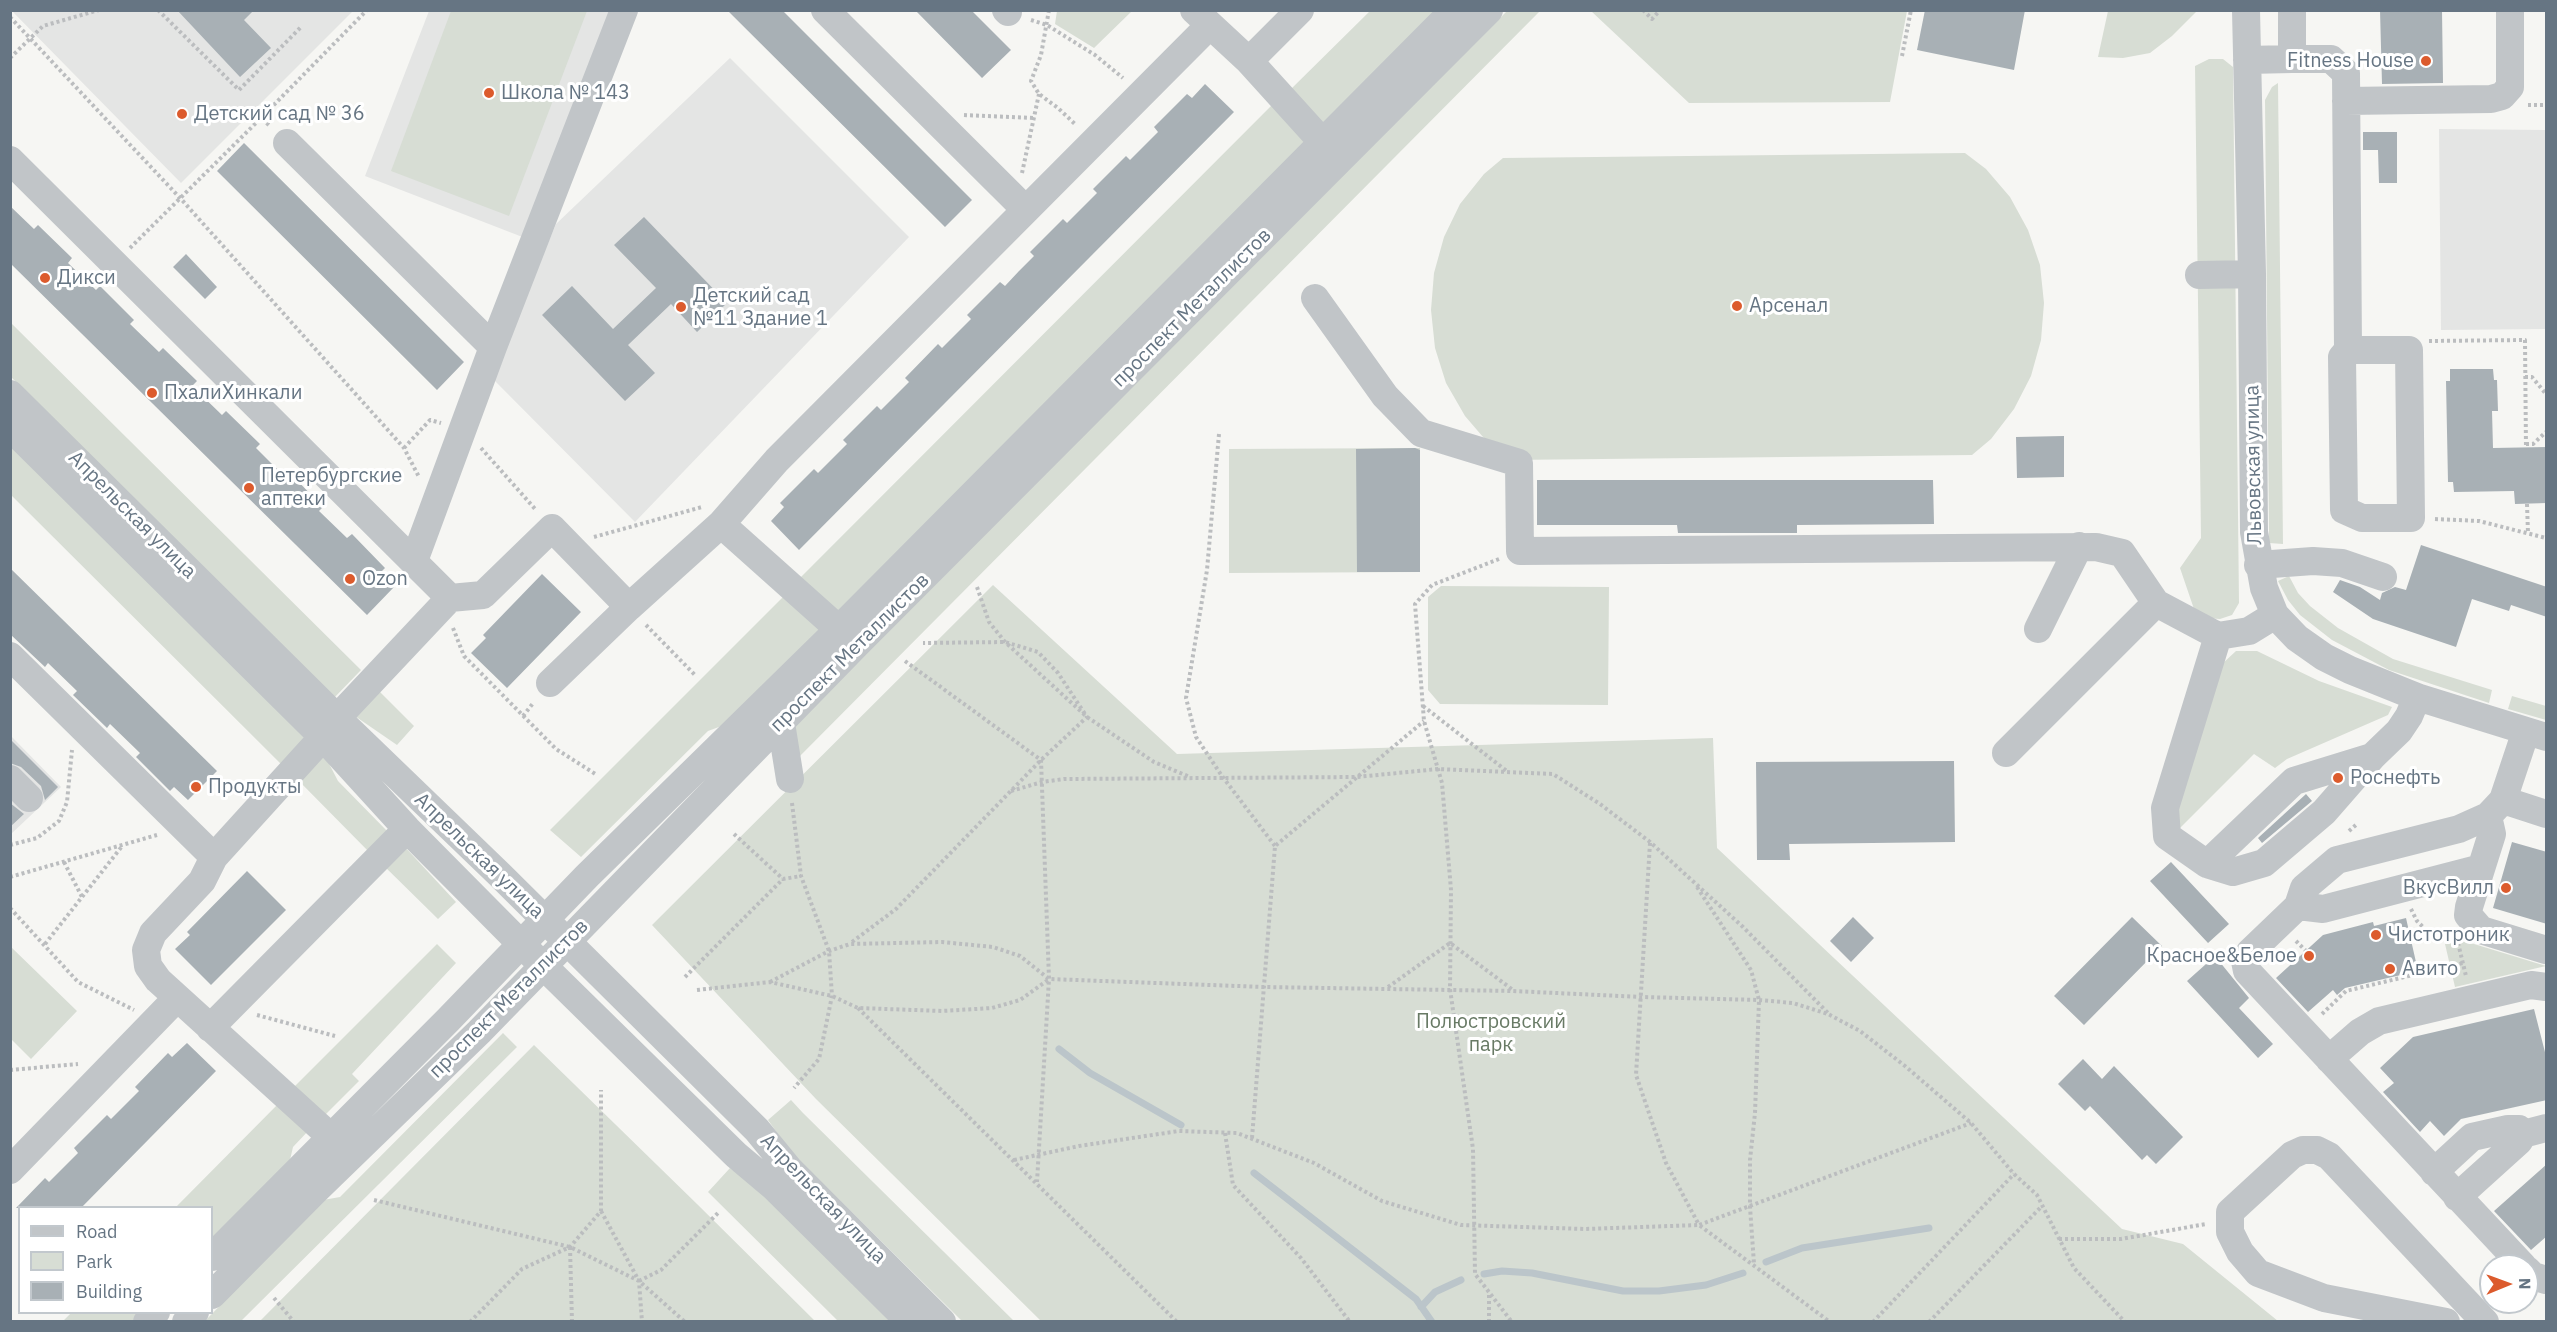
<!DOCTYPE html>
<html>
<head>
<meta charset="utf-8">
<style>
  body { margin:0 }
  #map { position:relative; width:2557px; height:1332px; overflow:hidden; background:#f6f6f3; font-family:"IBM Plex Sans",sans-serif }
  canvas { display:block }
  .frame { position:absolute; inset:0; border:12px solid #667583; pointer-events:none }
  .legend { position:absolute; left:18px; top:1206px; width:195px; height:108px; box-sizing:border-box; background:#fff; border:2px solid #c2c8cd; margin:0; padding:8px 10px; list-style:none; font-size:18px; color:#667583 }
  .legend li { display:flex; align-items:center; gap:12px; height:30px }
  .legend b { width:30px; border:2px solid #c2c8cd }
  .north { position:absolute; left:2479px; top:1254px; width:60px; height:60px; box-sizing:border-box; background:#fff; border:2px solid #c2c8cd; border-radius:50%; rotate:89deg; font-size:16px; font-weight:700; line-height:24px; text-align:center; color:#667583 }
  .north::after { content:''; display:block; margin:auto; width:21px; height:27px; background:#dc5b2d; clip-path:polygon(50% 0,100% 100%,50% 72%,0 100%) }
</style>
</head>
<body>
<div id="map">
<canvas width="2557" height="1332"></canvas>
<div class="frame"></div>
<ul class="legend">
<li><b style="height:8px;background:#c1c5c8"></b>Road</li>
<li><b style="height:16px;background:#d7ddd4"></b>Park</li>
<li><b style="height:16px;background:#a8b0b5"></b>Building</li>
</ul>
<div class="north">N</div>
</div>
<script>
const ctx = document.querySelector('canvas').getContext('2d');
ctx.lineJoin = 'round';
function fill(path, color) { ctx.fillStyle = color; ctx.fill(path, 'evenodd'); }
const shape = rows => new Path2D(rows.map(r => 'M' + r).join(''));
function stroke(path, color, width, dash) { ctx.strokeStyle = color; ctx.lineWidth = width; ctx.lineCap = dash ? 'butt' : 'round'; ctx.setLineDash(dash || []); ctx.stroke(path); }
function label(font, color, halo, rows, align = 'center') {
  ctx.font = font + ' "IBM Plex Sans",sans-serif'; ctx.lineWidth = 6; ctx.setLineDash([]); ctx.textBaseline = 'middle'; ctx.strokeStyle = halo; ctx.fillStyle = color; for (const [text, x, y, turn = 0] of rows) {
    ctx.save(); ctx.translate(x, y); ctx.rotate((+turn || 0) * Math.PI / 180); ctx.textAlign = isNaN(turn) ? turn : align; if (halo) ctx.strokeText(text, 0, 0); ctx.fillText(text, 0, 0); ctx.restore();
  }
}
fill(shape([
  [12,11,353,11,181,183],
  [429,11,614,11,525,238,365,176],
  [730,58,909,237,635,522,491,377,556,224],
  [2439,129,2546,130,2546,329,2441,330],
  [11,736,61,787,11,834]
]), '#e4e5e4');
fill(shape([
  [451,11,587,11,509,216,391,171],
  [1057,11,1057,10,1132,11,1094,48,1055,24],
  [1370,11,1436,11,1321,126,1290,90],
  [1507,11,1540,11,796,760,795,727,801,719],
  [1591,11,1907,11,1890,102,1689,103],
  [2108,11,2108,10,2197,11,2172,36,2150,53,2123,58,2098,57],
  [2209,59,2223,59,2233,67,2239,603,2232,615,2220,619,2206,618,2194,609,2180,568,2201,538,2195,66],
  [2278,83,2283,544,2269,543,2269,532,2265,100,2272,87],
  [1276,101,1309,139,836,615,796,582],
  [1965,153,1986,169,2010,197,2028,230,2040,265,2044,303,2041,340,2031,376,2014,409,1991,439,1972,455,1509,460,1489,444,1465,416,1446,383,1435,348,1431,310,1434,273,1444,237,1460,204,1484,174,1503,158],
  [10,322,361,670,334,698,11,377],
  [10,442,307,736,283,766,11,495],
  [1420,448,1420,572,1229,573,1229,449],
  [2289,576,2298,593,2310,606,2338,628,2393,659,2492,690,2489,703,2389,670,2332,640,2300,615,2288,600,2278,581],
  [993,585,1177,754,1713,738,1717,848,2122,1229,2183,1244,2278,1321,1041,1321,816,1099,652,925],
  [1441,586,1609,587,1608,705,1440,704,1428,690,1428,597],
  [787,593,824,627,727,724,708,731,581,857,550,830],
  [2236,651,2257,651,2319,681,2392,707,2388,715,2287,759,2275,768,2254,754,2180,828,2175,809,2222,664],
  [374,686,414,726,397,745,349,712],
  [2512,696,2546,706,2546,720,2508,709],
  [323,752,338,781,389,833,372,855,296,778],
  [404,846,456,902,438,919,381,863],
  [2461,940,2546,966,2455,987,2445,944],
  [437,944,456,963,352,1074,359,1081,321,1119,291,1090],
  [10,946,77,1011,31,1059,11,1039],
  [503,1033,517,1047,241,1321,204,1322,323,1200,340,1197],
  [534,1045,697,1204,815,1321,260,1321],
  [791,1100,803,1113,1014,1321,962,1321,790,1151,768,1120],
  [281,1101,310,1129,293,1147,290,1160,212,1244,212,1208,175,1208],
  [730,1168,769,1198,893,1321,838,1321,708,1192],
  [71,1313,144,1313,135,1321,62,1322]
]), '#d7ddd4');
stroke(shape([
  [1059,1049,1090,1073,1181,1125],
  [1254,1173,1416,1299,1432,1322],
  [1766,1262,1802,1248,1929,1228],
  [1484,1274,1502,1271,1532,1273,1623,1291,1659,1291,1706,1285,1743,1273],
  [1421,1307,1435,1292,1461,1280]
]), '#bbc5ca', 7);
fill(shape([
  [177,10,254,10,244,20,271,48,240,77],
  [727,10,782,10,972,200,945,227],
  [915,10,971,10,1011,50,982,78],
  [1925,10,2025,10,2014,70,1917,50],
  [2380,10,2442,10,2443,83,2382,84],
  [1205,84,1234,112,799,550,771,521,784,507,780,503,814,469,818,473,847,444,843,440,877,406,881,410,909,382,905,378,938,344,942,348,971,319,967,315,1000,282,1005,286,1019,271,1034,256,1030,252,1063,219,1067,223,1097,193,1093,189,1126,156,1130,160,1158,132,1154,127,1187,94,1192,98],
  [2363,132,2397,132,2397,183,2379,183,2378,150,2363,150],
  [244,143,464,362,437,390,217,171],
  [10,206,34,229,38,225,72,258,68,263,96,290,100,286,134,320,130,324,159,352,163,348,197,381,192,386,222,415,226,411,260,444,256,448,285,477,290,473,323,507,319,511,347,538,352,534,385,568,381,572,395,586,367,615,10,263],
  [644,217,727,303,697,332,671,304,628,345,655,373,625,401,542,315,572,286,613,329,656,288,614,245],
  [186,254,217,287,205,299,173,267],
  [2450,369,2493,369,2494,380,2497,380,2498,411,2492,411,2493,448,2547,447,2547,503,2515,504,2514,491,2454,492,2453,482,2448,482,2446,381,2450,381],
  [2064,436,2064,477,2017,478,2016,437],
  [1415,448,1420,450,1420,572,1357,572,1356,449],
  [1537,480,1933,480,1934,524,1797,525,1797,533,1678,533,1677,525,1537,525],
  [2421,545,2547,587,2547,617,2511,605,2509,611,2472,599,2456,647,2373,619,2333,592,2340,580,2360,587,2380,600,2382,593,2395,587,2406,590],
  [10,568,217,771,188,800,174,787,170,791,136,757,140,753,110,724,107,728,73,695,77,691,48,663,45,667,10,634],
  [542,574,581,612,507,688,471,653,486,638,483,635],
  [10,739,58,787,45,800,41,786,21,767,10,763],
  [1954,761,1955,842,1789,844,1790,860,1757,860,1756,762],
  [2306,794,2312,801,2262,843,2258,838],
  [10,803,24,814,10,827],
  [2512,842,2547,852,2547,924,2493,908],
  [2171,862,2229,924,2208,943,2150,881],
  [247,871,286,910,211,985,175,949,190,935,187,932],
  [1853,917,1874,938,1851,962,1830,941],
  [2132,917,2162,946,2084,1025,2054,996],
  [2406,918,2418,971,2345,988,2337,995,2333,990,2308,1012,2276,978,2323,935,2373,922,2374,926],
  [2215,956,2249,998,2239,1008,2273,1044,2258,1058,2187,981],
  [2534,1009,2547,1060,2547,1100,2461,1119,2444,1136,2430,1121,2420,1132,2383,1092,2394,1083,2380,1068,2413,1037],
  [187,1043,216,1071,81,1208,16,1208,45,1178,49,1182,78,1153,74,1148,107,1115,111,1119,139,1091,135,1087,168,1053,172,1057],
  [2083,1059,2102,1079,2114,1066,2183,1137,2156,1164,2147,1155,2142,1160,2090,1106,2085,1111,2058,1084],
  [2547,1164,2547,1236,2531,1250,2494,1211]
]), '#a8b0b5');
stroke(shape([
  [158,10,239,90,302,26],
  [1049,10,1041,55,1031,81,1039,94,1058,108,1076,125],
  [1643,10,1652,19,1660,10],
  [10,17,181,199,404,448,419,477],
  [1031,20,1047,25,1095,55,1123,78],
  [1902,56,1911,10],
  [10,58,43,26,99,10],
  [2528,105,2546,105],
  [964,115,1034,118],
  [261,118,367,10],
  [1022,173,1039,94],
  [130,248,261,118,270,126],
  [2429,341,2525,340,2526,448],
  [2525,377,2532,377,2546,394],
  [1219,434,1207,570,1186,698,1196,737,1222,776,1275,846],
  [2526,444,2533,444,2546,432],
  [404,448,430,420,441,423],
  [481,448,536,510],
  [2527,504,2528,533],
  [2435,519,2479,521,2546,538],
  [594,537,702,507],
  [1499,559,1432,585,1415,604,1424,721,1442,783,1451,890,1450,989,1473,1149,1475,1274,1512,1322],
  [977,587,989,622,1005,642,1087,717,1154,762,1190,777],
  [646,625,695,675],
  [453,628,464,656,556,749,597,775],
  [905,661,1041,760,1049,979,1037,1182],
  [1423,706,1508,772],
  [523,716,534,702],
  [1011,791,1042,782,1064,779,1357,777,1438,769,1553,774,1600,804,1650,842,1743,927,1828,1013],
  [792,803,801,876,829,951,832,996,819,1059,794,1088],
  [2349,831,2356,825,2357,826],
  [734,834,783,879,801,876],
  [1650,843,1636,1075,1666,1163,1699,1225,1971,1123],
  [10,845,37,838,59,821,67,802,72,750],
  [64,862,82,897],
  [10,877,157,835],
  [1697,887,1751,970,1759,1000,1755,1113,1750,1160,1750,1207,1754,1264],
  [10,908,78,982,134,1010],
  [2411,909,2417,921,2430,934,2454,936],
  [2296,941,2306,951],
  [852,942,896,909,1041,760,1087,717,1058,673,1038,652,1005,642,923,643],
  [2458,943,2466,976],
  [45,944,123,845],
  [685,977,783,879],
  [770,982,829,951,850,944,942,942,993,947,1020,956,1049,979,1264,987,1513,991,1642,997,1759,1000,1793,1003,1828,1014,1860,1031,1905,1066,1971,1123,2014,1174,2037,1195,2074,1268,2125,1322],
  [1388,987,1450,943,1513,990],
  [697,990,770,982,832,996,858,1008,942,1011,992,1008,1020,1000,1048,980],
  [858,1008,1177,1322],
  [2322,1014,2346,991,2463,963],
  [257,1015,335,1036],
  [10,1070,78,1064],
  [1225,1133,1233,1185,1301,1258,1350,1322],
  [1252,1138,1275,846,1424,721],
  [1014,1160,1079,1146,1179,1131,1237,1133,1314,1163,1382,1201,1461,1225,1585,1229,1699,1225,1830,1322],
  [374,1200,570,1247,639,1281,685,1322],
  [601,1211,639,1281,642,1322],
  [2059,1239,2121,1239,2206,1224],
  [570,1247,572,1322],
  [639,1281,661,1270,718,1213],
  [274,1298,294,1322],
  [470,1322,522,1269,570,1247,601,1211,601,1090],
  [1489,1322,1489,1295],
  [1873,1322,2014,1174],
  [1929,1322,2042,1206]
]), '#bbbdbf', 4, [3, 3]);
stroke(shape([
  [825,10,1026,210],
  [1006,10,1008,12],
  [1194,10,1249,61,1336,157],
  [2246,10,2252,274,2254,532,2264,588,2275,615,2297,638,2324,657,2350,670,2417,697,2546,737],
  [2292,59,2331,59,2346,73,2348,350,2342,357,2344,510,2362,518,2411,518,2409,350,2348,350],
  [2247,60,2292,59,2292,10],
  [1249,61,1300,10],
  [2346,101,2491,99,2502,96,2510,87,2510,10],
  [287,143,493,347],
  [10,160,450,598],
  [2199,275,2252,274],
  [1315,298,1385,396,1421,433,1519,463,1520,551,2096,547,2122,553,2156,603,2218,636,2249,631,2275,615],
  [10,394,337,718,500,875,757,1130,789,1169,942,1322],
  [10,427,323,737,407,829,521,944,736,1155,774,1187,910,1322],
  [721,524,852,641],
  [414,561,493,347,624,10],
  [2258,565,2313,561,2342,563,2383,577],
  [2038,629,2079,546],
  [2218,636,2165,808,2167,836,2207,864,2294,781,2372,757,2399,731,2409,716,2417,697],
  [10,656,214,857],
  [550,683,629,607],
  [781,723,790,779],
  [2006,753,2156,603],
  [10,779,29,798],
  [2503,800,2546,814],
  [2488,816,2492,834,2469,907,2468,915,2481,930,2546,950],
  [2207,864,2233,872,2264,863,2324,812,2372,757],
  [2298,906,2323,909,2481,868],
  [210,1028,407,829],
  [2329,1059,2360,1032,2379,1021,2531,985,2546,987],
  [331,1137,158,980,148,966,146,950,153,933,202,881,214,857,323,737,337,718,450,598,483,595,552,528,629,607,721,524,777,460,1209,26],
  [10,1170,176,999],
  [2434,1172,2472,1137,2508,1129,2519,1129,2523,1134],
  [2457,1197,2519,1141,2523,1134,2546,1128],
  [212,1257,448,1020,587,876,839,629,1454,10],
  [2523,1266,2247,971,2245,961,2250,952,2298,906,2304,888,2337,860,2459,829,2488,816,2503,800,2526,731],
  [2527,1270,2533,1276,2546,1280],
  [212,1295,314,1192,479,1032,856,645,1489,10],
  [147,1322,156,1312],
  [186,1322,195,1312],
  [2446,1322,2324,1298,2258,1273,2240,1252,2230,1232,2230,1212,2292,1155,2303,1150,2317,1150,2329,1156,2485,1322]
]), '#c1c5c8', 28);
for (const [x, y, r, color] of [
  [2426,61,6,"#dc5b2d"],
  [489,93,6,"#dc5b2d"],
  [182,114,6,"#dc5b2d"],
  [45,278,6,"#dc5b2d"],
  [1737,306,6,"#dc5b2d"],
  [681,307,6,"#dc5b2d"],
  [152,393,6,"#dc5b2d"],
  [249,488,6,"#dc5b2d"],
  [350,579,6,"#dc5b2d"],
  [2338,778,6,"#dc5b2d"],
  [196,787,6,"#dc5b2d"],
  [2506,888,6,"#dc5b2d"],
  [2376,935,6,"#dc5b2d"],
  [2309,956,6,"#dc5b2d"],
  [2390,969,6,"#dc5b2d"]
]) { const dot = new Path2D(); dot.arc(x, y, r, 0, 2 * Math.PI); ctx.fillStyle = color; ctx.fill(dot); stroke(dot, '#fff', 2); }
label('20px', '#667583', '#fff', [
  ["Fitness House",2414,61,"right"],
  ["Школа № 143",501,93],
  ["Детский сад № 36",194,114],
  ["Дикси",57,278],
  ["Детский сад",693,296],
  ["№11 Здание 1",693,319],
  ["Арсенал",1749,306],
  ["ПхалиХинкали",164,393],
  ["Петербургские",261,476],
  ["аптеки",261,499],
  ["Ozon",362,579],
  ["Роснефть",2350,778],
  ["Продукты",208,787],
  ["ВкусВилл",2494,888,"right"],
  ["Чистотроник",2388,935],
  ["Красное&Белое",2297,956,"right"],
  ["Авито",2402,969]
], 'left');
label('20px', '#667583', '#fff', [
  ["проспект Металлистов",1192,308,-45],
  ["Львовская улица",2254,465,-91],
  ["Апрельская улица",132,515,45],
  ["проспект Металлистов",850,653,-45],
  ["Апрельская улица",479,856,44],
  ["проспект Металлистов",509,999,-45],
  ["Апрельская улица",823,1199,46]
]);
label('20px', '#687a65', '#fff', [
  ["Полюстровский",1491,1022],
  ["парк",1491,1045]
]);
</script>
</body>
</html>
